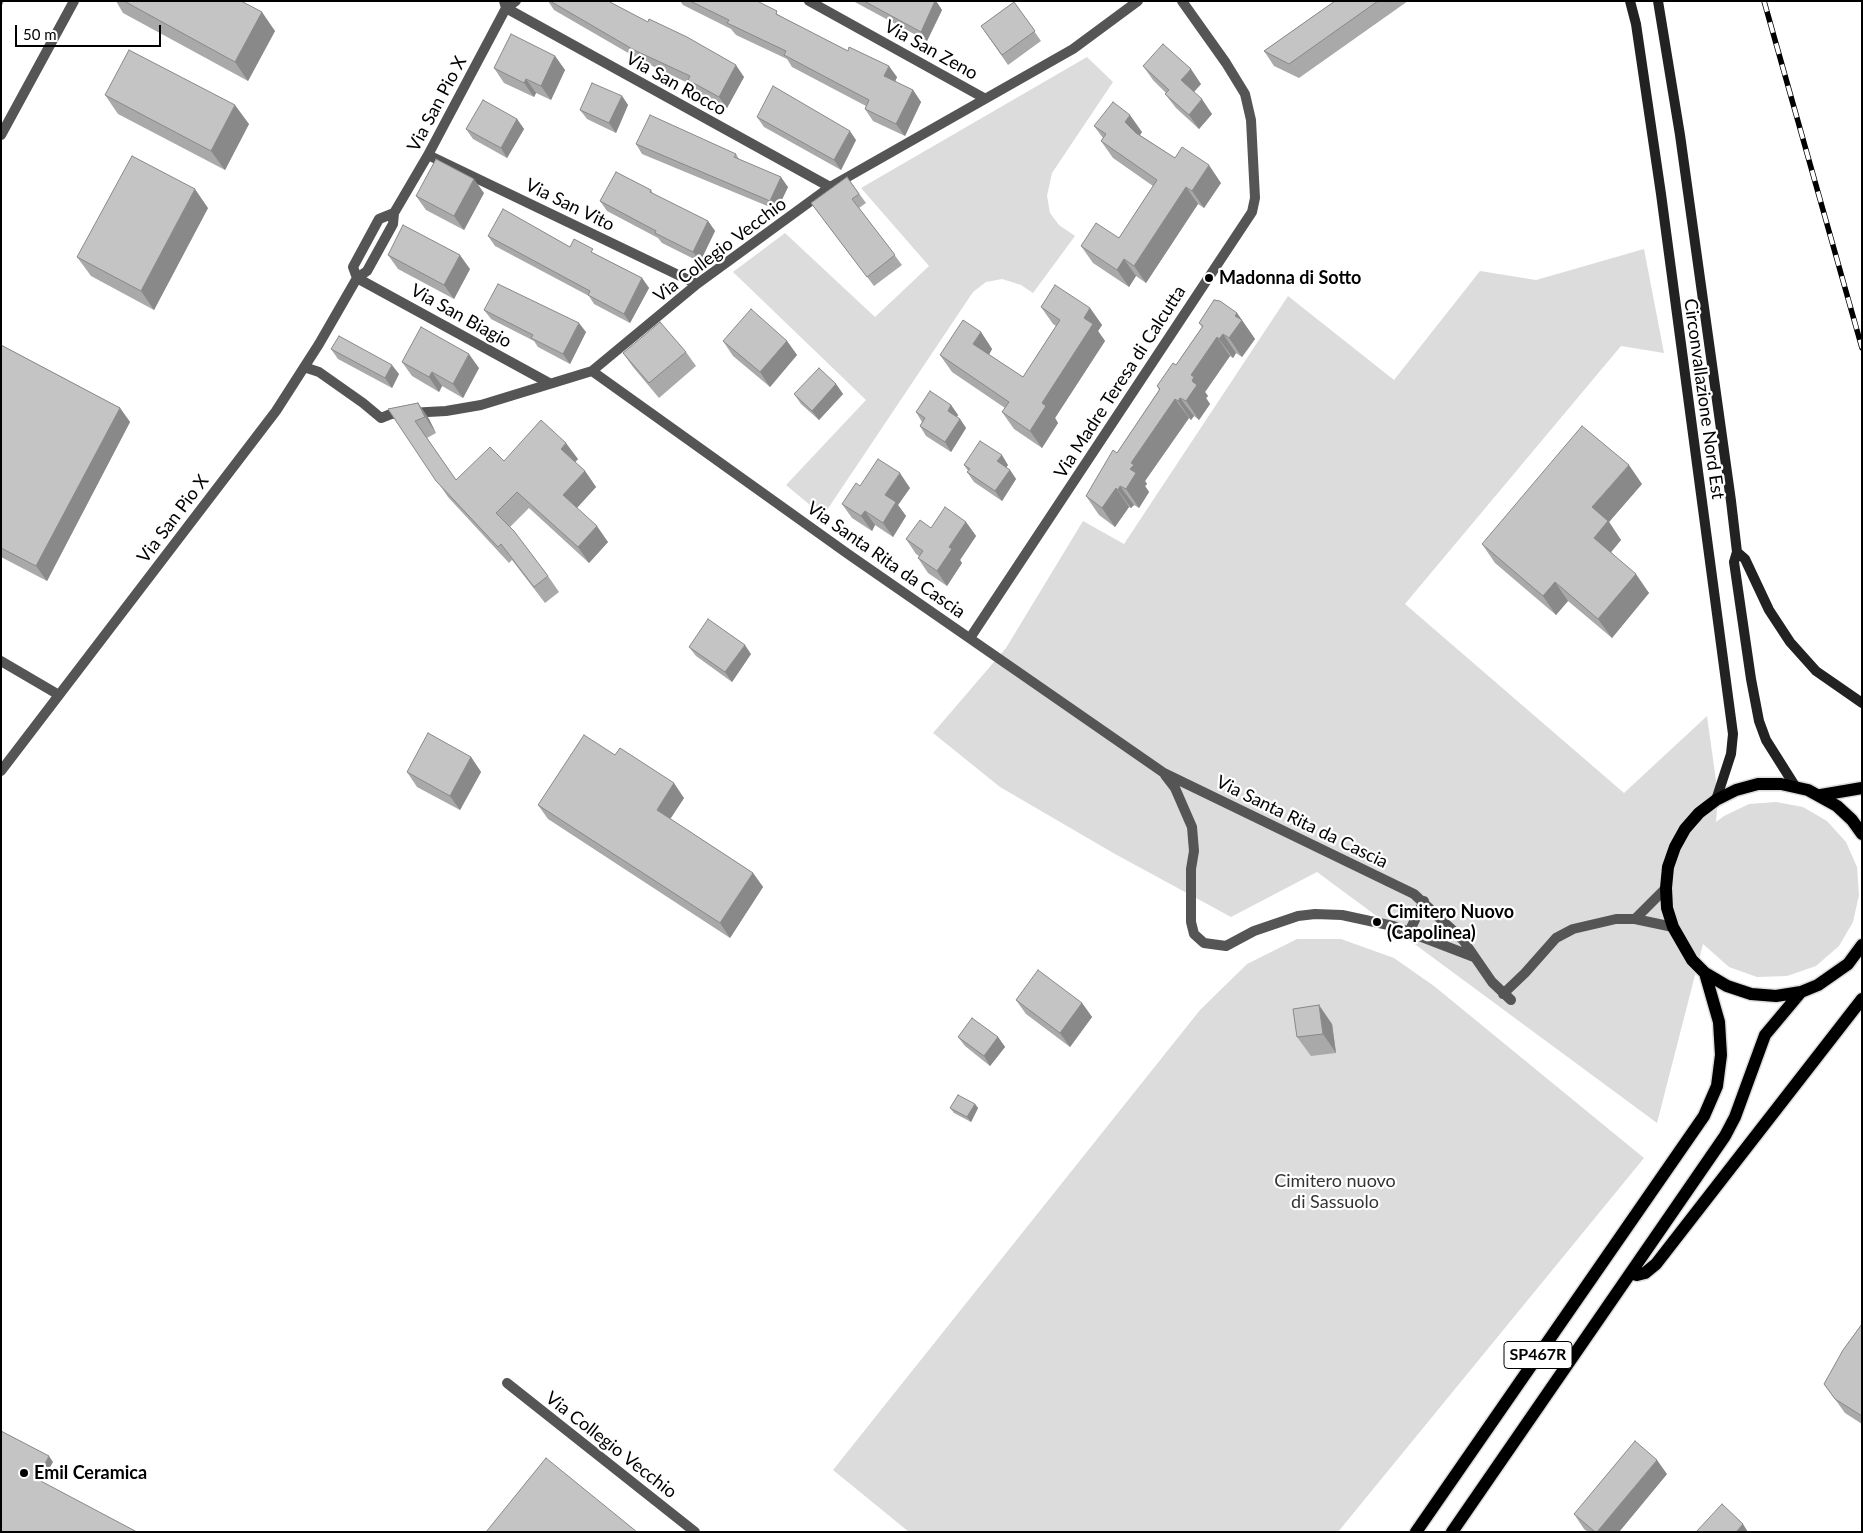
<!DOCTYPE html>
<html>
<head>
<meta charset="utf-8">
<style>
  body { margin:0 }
  #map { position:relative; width:1863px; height:1533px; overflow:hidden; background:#fff; font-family:Lato,sans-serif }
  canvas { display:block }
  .frame { position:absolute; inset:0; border:2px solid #000; pointer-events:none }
  .scale { position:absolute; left:15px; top:25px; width:146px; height:22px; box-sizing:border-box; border:2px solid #000; border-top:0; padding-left:6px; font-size:15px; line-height:18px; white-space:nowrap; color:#000; -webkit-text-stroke:4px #fff; paint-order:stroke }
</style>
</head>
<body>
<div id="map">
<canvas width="1863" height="1533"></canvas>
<div class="frame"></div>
<div class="scale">50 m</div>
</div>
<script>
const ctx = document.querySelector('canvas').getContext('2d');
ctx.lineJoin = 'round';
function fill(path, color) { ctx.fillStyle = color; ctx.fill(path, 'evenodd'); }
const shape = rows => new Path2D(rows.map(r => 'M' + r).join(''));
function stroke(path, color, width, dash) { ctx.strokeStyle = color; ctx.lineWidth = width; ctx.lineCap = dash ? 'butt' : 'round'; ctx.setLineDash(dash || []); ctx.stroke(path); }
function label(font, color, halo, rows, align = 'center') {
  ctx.font = font + ' Lato,sans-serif'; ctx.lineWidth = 4.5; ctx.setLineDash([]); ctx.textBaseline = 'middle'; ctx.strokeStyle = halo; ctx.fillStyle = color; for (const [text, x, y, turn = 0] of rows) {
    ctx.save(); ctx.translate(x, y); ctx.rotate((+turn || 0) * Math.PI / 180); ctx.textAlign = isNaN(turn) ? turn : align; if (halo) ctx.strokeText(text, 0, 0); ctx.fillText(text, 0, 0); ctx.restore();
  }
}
fill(shape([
  [1087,57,1113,82,1052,173,1047,196,1050,213,1059,225,1075,236,1033,293,1021,285,1002,279,986,282,973,292,823,516,786,485,866,400,733,272,785,233,875,317,929,266,861,188],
  [1644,249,1664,353,1621,346,1405,604,1624,793,1707,716,1718,795,1716,822,1724,816,1749,804,1776,802,1803,807,1827,821,1846,842,1857,867,1859,895,1853,922,1839,946,1816,966,1787,976,1757,977,1729,967,1703,944,1657,1123,1317,872,1231,917,1115,854,1000,787,933,733,1006,648,1083,521,1124,544,1288,296,1394,380,1480,271,1536,280],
  [1297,939,1341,939,1394,958,1434,986,1644,1158,1338,1532,909,1532,833,1470,1200,1010,1247,964]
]), '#dcdcdc');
const primary = shape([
  [1821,795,1862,788],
  [1862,834,1852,820,1837,806,1808,790,1781,784,1758,784,1736,790,1716,800,1699,813,1685,829,1675,847,1668,867,1666,888,1667,908,1673,927,1692,960,1705,973,1727,986,1751,994,1776,996,1801,992,1818,985,1848,964,1862,945],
  [1631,1273,1637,1275,1645,1273,1656,1264,1862,999],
  [1416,1532,1704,1116,1717,1086,1721,1055,1719,1022,1705,973],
  [1452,1532,1725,1136,1735,1117,1765,1035,1801,992]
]);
stroke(primary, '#dbdbdb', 15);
stroke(shape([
  [504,1,506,8,516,1],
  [809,1,984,98],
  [1,135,74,1],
  [428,155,697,284],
  [357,278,549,383],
  [357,278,353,267,379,219,394,213],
  [304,367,319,372,363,403,381,418,391,414,446,411,481,405,592,371,697,284,830,187,1073,49,1138,1],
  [592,371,848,554,1164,773,1414,894,1463,940,1492,982,1511,1000],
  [970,638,1252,212,1255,198,1251,120,1245,94,1226,63,1182,1],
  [1,661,59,695],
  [1,771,276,411,319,344,357,278,367,271,393,224,394,213,428,155,506,8,830,187],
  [1165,775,1175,788,1192,827,1194,851,1191,869,1191,922,1194,934,1204,943,1226,946,1254,931,1298,916,1315,914,1342,915,1393,926,1474,957],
  [1635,919,1666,888],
  [1409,932,1424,901],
  [1503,994,1525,973,1556,938,1573,929,1616,919,1635,919,1673,927],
  [507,1383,695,1532]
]), '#555', 10);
stroke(shape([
  [1630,1,1636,24,1661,194,1733,734,1731,754,1716,800],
  [1658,1,1680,135,1731,501,1737,552,1734,562,1751,679,1759,721,1766,740,1795,786],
  [1737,552,1745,559,1769,610,1790,642,1816,671,1862,703]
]), '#222', 10);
stroke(primary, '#000', 12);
const rail = shape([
  [1764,1,1862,348]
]);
stroke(rail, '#000', 5.5);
stroke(rail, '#fff', 4, [11]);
fill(shape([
  [116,1,241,1,275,31,248,81,123,13],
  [548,1,608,1,744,77,727,108,696,91,692,85,642,61,554,10],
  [680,1,757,1,782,17,897,77,895,82,913,90,921,102,905,136,873,121,865,109,866,106,792,67,787,59,736,35,731,29,683,5],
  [853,1,936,1,942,10,927,41],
  [1335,1,1408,1,1299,78,1274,66,1264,51],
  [1014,2,1041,41,1008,65,981,26],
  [555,56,565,70,551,100,536,93,534,97,504,83,494,68],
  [1143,66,1201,84,1194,92,1212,114,1199,129,1176,108,1165,94,1166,93,1153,80],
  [105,95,249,124,225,170,118,114],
  [622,96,628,105,616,133,587,119,580,110],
  [757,117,856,140,841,170,764,127],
  [517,119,524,129,507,158,473,139,466,129],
  [1094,126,1142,132,1140,135,1175,158,1221,183,1204,208,1198,204,1146,283,1136,276,1129,287,1093,263,1081,246,1119,238,1153,186,1113,158,1101,141,1103,138],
  [636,144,736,154,739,159,788,187,777,210,642,154],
  [847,177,866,203,859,208,902,265,874,286,811,203],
  [651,190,653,194,708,221,715,231,700,262,662,243,658,238,607,211,600,201],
  [484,193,464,230,426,210,416,196],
  [208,208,154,310,91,276,77,257],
  [488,236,570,247,597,255,642,278,649,288,630,323,594,304,589,296,495,246],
  [388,255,470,269,454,299,398,269],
  [1041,307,1090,308,1102,325,1098,331,1105,341,1055,418,1058,423,1042,448,1014,429,1002,412,1005,408,952,372,940,355,981,332,992,349,989,355,1023,377,1056,326,1053,324],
  [484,310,586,332,570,364,538,347,534,341,491,319],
  [1237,313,1255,339,1242,357,1236,353,1233,358,1230,356,1205,392,1208,396,1206,398,1210,404,1199,420,1194,416,1191,420,1189,418,1145,481,1147,484,1145,486,1149,492,1139,508,1134,505,1131,508,1129,507,1115,527,1099,515,1086,496,1117,453,1159,390,1157,386,1176,365,1202,327,1199,323],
  [723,341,787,341,797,355,770,387,733,356],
  [1,345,120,408,130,422,47,581,1,557],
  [331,349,399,374,392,388,338,359],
  [686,352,696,366,659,398,633,367,623,353],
  [402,362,479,368,463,398,442,386,439,392,412,376],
  [836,384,843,394,819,420,801,404,794,394],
  [418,403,429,419,436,433,427,438,456,480,504,461,578,459,575,462,585,471,596,487,577,508,608,542,589,563,529,508,510,527,548,576,559,592,545,603,512,560,509,563,448,497,388,409],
  [951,405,958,415,957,417,960,419,966,428,951,452,926,436,920,426,922,422,916,412],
  [964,465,1008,465,1006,467,1010,470,1016,479,1002,501,974,482,967,472,968,471],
  [1642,484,1609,522,1621,540,1611,552,1649,593,1612,638,1568,601,1556,615,1495,563,1482,544],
  [860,486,910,488,898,505,906,516,893,537,875,525,872,531,852,518,842,504],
  [966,522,976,536,960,560,962,563,947,586,928,573,918,558,919,556,916,554,906,539,931,528],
  [689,647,751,654,732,682,696,656],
  [615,755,684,798,670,819,753,873,763,887,730,938,548,819,538,805],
  [471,757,481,772,460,810,417,787,407,772],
  [1016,1000,1082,1003,1092,1017,1070,1047,1026,1014],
  [1332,1024,1336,1053,1311,1056,1297,1037],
  [958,1037,998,1037,1005,1047,990,1066,965,1046],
  [975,1104,978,1108,971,1122,954,1113,950,1108],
  [1862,1324,1862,1424,1845,1413,1824,1384],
  [1667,1474,1619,1532,1588,1532,1584,1529,1574,1514]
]), '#a9a9a9');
fill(shape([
  [1,1,4,1,1,7],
  [935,1,936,1,942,10,927,41,921,32],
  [262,12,275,31,248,81,235,62],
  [555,56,565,70,551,100,541,86],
  [736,65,744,77,727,108,719,97],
  [889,66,897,77,892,88,884,76],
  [1191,69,1201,84,1191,95,1181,80],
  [526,79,536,93,534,97,524,83],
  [913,90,921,102,905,136,896,124],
  [622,96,628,105,616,133,609,123],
  [1202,99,1212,114,1199,129,1189,115],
  [235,105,249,124,225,170,211,151],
  [1130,115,1142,132,1137,139,1125,122],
  [517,119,524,129,507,158,501,148],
  [850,131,856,140,841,170,834,160],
  [1209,165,1221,183,1204,208,1192,191],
  [781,177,788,187,777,210,770,201],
  [474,179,484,193,464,230,454,216],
  [1186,187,1198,204,1146,283,1134,266],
  [195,189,208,208,154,310,141,291],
  [708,221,715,231,700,262,693,252],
  [460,255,470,269,454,299,444,285],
  [1124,259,1136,276,1129,287,1117,270],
  [642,278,649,288,630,323,624,314],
  [1090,308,1102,325,1098,331,1105,341,1055,418,1058,423,1042,448,1030,431,1042,403,1084,318],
  [1237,313,1255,339,1242,357,1229,338,1235,316],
  [579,323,586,332,570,364,563,354],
  [981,332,992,349,985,361,973,344],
  [1223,334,1236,353,1233,358,1219,339],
  [1217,337,1230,356,1205,392,1208,396,1206,398,1210,404,1199,420,1186,401,1192,381,1191,375],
  [787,341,797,355,770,387,760,372],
  [469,354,479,368,463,398,453,384],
  [392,365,399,374,392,388,385,378],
  [432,372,442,386,439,392,429,377],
  [836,384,843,394,819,420,812,411],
  [1180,398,1194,416,1191,420,1178,401],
  [1175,399,1189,418,1145,481,1147,484,1145,486,1149,492,1139,508,1126,489,1131,463],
  [418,403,429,419,436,433,425,417],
  [951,405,958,415,954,421,948,411],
  [120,408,130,422,47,581,36,566],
  [960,419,966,428,951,452,945,442],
  [566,443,578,459,572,465,561,449],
  [1002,455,1008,465,1004,471,997,461],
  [1629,465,1642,484,1609,522,1621,540,1607,557,1594,538,1592,507],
  [1010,470,1016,479,1002,501,995,491],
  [585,471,596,487,574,511,563,495],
  [900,473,910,488,898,505,906,516,893,537,883,523,885,495],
  [1120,486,1134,505,1131,508,1118,490],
  [1116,488,1129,507,1115,527,1102,508],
  [865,511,875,525,872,531,861,516],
  [966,522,976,536,960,560,962,563,947,586,937,571,949,547],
  [597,526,608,542,589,563,578,547],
  [1636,574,1649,593,1612,638,1598,619],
  [1555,582,1568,601,1556,615,1543,596],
  [745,645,751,654,732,682,725,672],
  [471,757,481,772,460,810,450,796],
  [674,783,684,798,667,824,657,810],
  [753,873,763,887,730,938,720,923],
  [1082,1003,1092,1017,1070,1047,1060,1033],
  [1319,1005,1332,1024,1336,1053,1323,1034],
  [998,1037,1005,1047,990,1066,984,1056],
  [975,1104,978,1108,971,1122,967,1117],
  [49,1456,53,1462,41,1484,37,1479],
  [1657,1460,1667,1474,1619,1532,1597,1532],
  [1743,1524,1748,1532,1736,1532]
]), '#898989');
const building = shape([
  [124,1,241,1,262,12,235,62,124,1],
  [550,1,608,1,648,22,649,19,687,37,736,65,719,97,688,80,690,76,634,50,550,1],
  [690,1,757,1,777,11,776,14,848,51,849,47,889,66,884,76,913,90,896,124,865,109,869,100,784,55,786,51,727,23,729,20,690,1],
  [864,1,935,1,921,32,864,1],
  [1335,1,1378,1,1289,64,1264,51,1335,1],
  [1014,2,1035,31,1002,55,981,26,1014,2],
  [511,34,555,56,541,86,526,79,524,83,494,68,511,34],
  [1163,44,1191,69,1181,80,1202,99,1189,115,1165,94,1169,90,1143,66,1163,44],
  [129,50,235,105,211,151,105,95,129,50],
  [592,83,622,96,609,123,580,110,592,83],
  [773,86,850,131,834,160,757,117,773,86],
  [483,100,517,119,501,148,466,129,483,100],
  [1113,102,1130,115,1125,122,1136,133,1175,158,1182,147,1209,165,1192,191,1186,187,1134,266,1124,259,1117,270,1081,246,1096,223,1119,238,1157,180,1101,141,1106,134,1094,126,1113,102],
  [650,115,736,154,734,157,781,177,770,201,636,144,650,115],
  [132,156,195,189,141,291,77,257,132,156],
  [436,159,474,179,454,216,416,196,436,159],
  [616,172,651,190,650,192,708,221,693,252,655,233,656,231,600,201,616,172],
  [847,177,859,194,852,199,895,255,867,277,811,203,847,177],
  [503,209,570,247,574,239,593,249,591,252,642,278,624,314,588,295,590,291,488,236,503,209],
  [403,225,460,255,444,285,388,255,403,225],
  [498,284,579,323,563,354,531,338,533,335,484,310,498,284],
  [1055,285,1090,308,1084,318,1093,324,1042,403,1046,406,1030,431,1002,412,1009,402,940,355,963,320,981,332,973,344,1023,377,1060,320,1041,307,1055,285],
  [1214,300,1220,301,1237,313,1235,316,1242,320,1229,338,1223,334,1219,339,1217,337,1191,375,1194,377,1192,381,1197,385,1186,401,1180,398,1178,401,1175,399,1131,463,1134,465,1130,469,1136,473,1126,489,1120,486,1118,490,1116,488,1102,508,1086,496,1113,450,1117,453,1160,389,1157,386,1173,363,1176,365,1203,326,1199,323,1214,300],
  [751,309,787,341,760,372,723,341,751,309],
  [660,322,686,352,649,383,623,353,660,322],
  [421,327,469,354,453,384,432,372,429,377,402,362,421,327],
  [339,336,392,365,385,378,331,349,339,336],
  [1,345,120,408,36,566,1,548,1,345],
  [819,368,836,384,812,411,794,394,819,368],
  [930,391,951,405,948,411,960,419,945,442,920,426,925,418,916,412,930,391],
  [418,403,425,417,415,421,456,480,490,447,504,461,541,420,566,443,561,449,585,471,563,495,597,526,578,547,517,492,496,513,514,531,548,576,534,587,501,544,498,547,436,481,388,409,418,403],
  [1582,426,1629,465,1592,507,1608,521,1594,538,1636,574,1598,619,1555,582,1543,596,1482,544,1582,426],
  [980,441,1002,455,997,461,1010,470,995,491,967,472,970,469,964,465,980,441],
  [878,459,900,473,885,495,896,502,883,523,865,511,861,516,842,504,856,483,860,486,878,459],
  [945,507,966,522,949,547,952,549,937,571,918,558,923,551,906,539,920,520,931,528,945,507],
  [708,619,745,645,725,672,689,647,708,619],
  [428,733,471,757,450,796,407,772,428,733],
  [584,735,615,755,620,748,674,783,657,810,753,873,720,923,538,805,584,735],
  [1038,970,1082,1003,1060,1033,1016,1000,1038,970],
  [1319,1005,1323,1034,1297,1037,1293,1009,1319,1005],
  [972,1018,998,1037,984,1056,958,1037,972,1018],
  [958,1095,975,1104,967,1117,950,1108,958,1095],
  [1862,1324,1862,1416,1835,1399,1824,1384,1843,1350,1862,1324],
  [1,1431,49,1456,37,1479,137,1532,1,1532,1,1431],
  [1635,1441,1657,1460,1597,1532,1595,1532,1574,1514,1635,1441],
  [546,1458,637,1532,486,1532,546,1458],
  [1722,1504,1743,1524,1736,1532,1696,1532,1722,1504]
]);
fill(building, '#c4c4c4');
stroke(building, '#898989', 1);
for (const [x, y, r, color] of [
  [1209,278,5,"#000"],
  [1377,922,5,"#000"],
  [24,1473,5,"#000"]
]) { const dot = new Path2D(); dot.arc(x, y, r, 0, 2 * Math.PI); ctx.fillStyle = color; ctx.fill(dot); stroke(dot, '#fff', 2); }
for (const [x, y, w] of [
  [1538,1355,68]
]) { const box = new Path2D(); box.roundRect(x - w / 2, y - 13.5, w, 27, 4); ctx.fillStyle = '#fff'; ctx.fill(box); stroke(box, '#000', 1); }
label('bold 16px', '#000', null, [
  ["SP467R",1538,1355]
]);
label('18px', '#000', '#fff', [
  ["Via San Zeno",931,50,29],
  ["Via San Rocco",676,84,29],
  ["Via San Pio X",437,104,-62],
  ["Via San Vito",570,205,26],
  ["Via Collegio Vecchio",720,250,-37],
  ["Via San Biagio",461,316,29],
  ["Via Madre Teresa di Calcutta",1120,382,-57],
  ["Circonvallazione Nord Est",1704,399,82],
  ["Via San Pio X",173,519,-53],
  ["Via Santa Rita da Cascia",886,560,35],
  ["Via Santa Rita da Cascia",1302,822,26],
  ["Via Collegio Vecchio",611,1445,38]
]);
label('bold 18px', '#000', '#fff', [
  ["Madonna di Sotto",1219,278],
  ["Cimitero Nuovo",1387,912],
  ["(Capolinea)",1387,933],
  ["Emil Ceramica",34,1473]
], 'left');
label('18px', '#333', '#fff', [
  ["Cimitero nuovo",1335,1181],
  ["di Sassuolo",1335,1202]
]);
</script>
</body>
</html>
